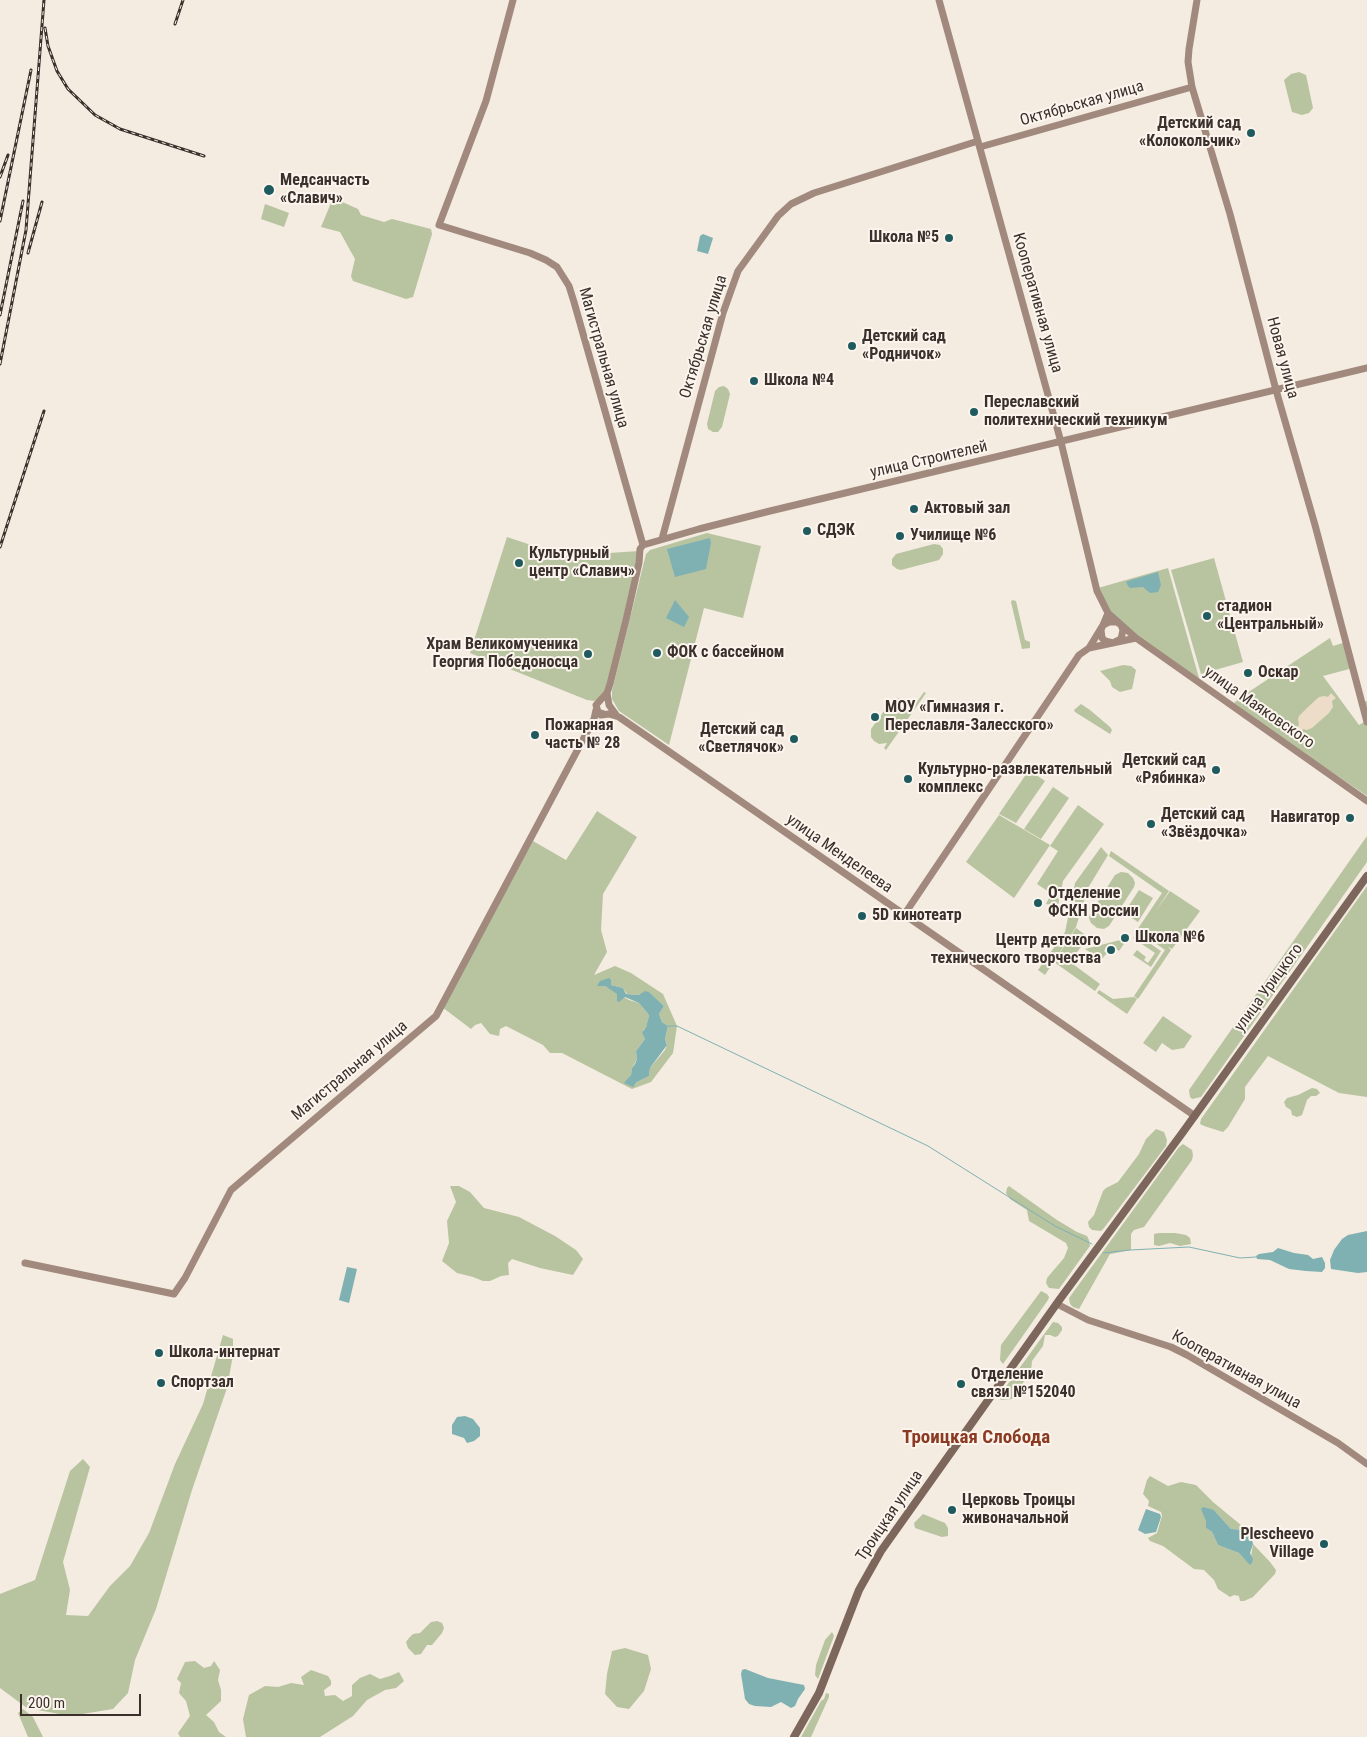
<!DOCTYPE html>
<html>
<head>
<meta charset="utf-8">
<style>
  body { margin:0 }
  #map { position:relative; width:1367px; height:1737px; overflow:hidden; background:#f4ebe1; font-family:"Roboto Condensed",sans-serif }
  canvas { display:block }
  .scale { position:absolute; left:20px; top:1694px; width:121px; height:22px; box-sizing:border-box; border:2px solid #3b302b; border-top:0; padding-left:6px; font-size:15px; line-height:18px; white-space:nowrap; color:#3b302b; -webkit-text-stroke:4px #fbf5ee; paint-order:stroke }
</style>
</head>
<body>
<div id="map">
<canvas width="1367" height="1737"></canvas>
<div class="scale">200 m</div>
</div>
<script>
const ctx = document.querySelector('canvas').getContext('2d');
ctx.lineJoin = 'round';
function fill(path, color) { ctx.fillStyle = color; ctx.fill(path, 'evenodd'); }
const shape = rows => new Path2D(rows.map(r => 'M' + r).join(''));
function stroke(path, color, width, dash) { ctx.strokeStyle = color; ctx.lineWidth = width; ctx.lineCap = dash ? 'butt' : 'round'; ctx.setLineDash(dash || []); ctx.stroke(path); }
function label(font, color, halo, rows, align = 'center') {
  ctx.font = font + ' "Roboto Condensed",sans-serif'; ctx.lineWidth = 4; ctx.setLineDash([]); ctx.textBaseline = 'middle'; ctx.strokeStyle = halo; ctx.fillStyle = color; for (const [text, x, y, turn = 0] of rows) {
    ctx.save(); ctx.translate(x, y); ctx.rotate((+turn || 0) * Math.PI / 180); ctx.textAlign = isNaN(turn) ? turn : align; if (halo) ctx.strokeText(text, 0, 0); ctx.fillText(text, 0, 0); ctx.restore();
  }
}
fill(shape([
  [1299,72,1306,75,1313,108,1309,113,1302,115,1292,112,1284,80,1291,74],
  [338,200,358,209,361,215,384,222,392,219,431,229,432,234,413,297,406,299,353,281,351,276,355,259,340,232,321,227,331,203],
  [265,204,289,213,284,227,261,219],
  [724,386,728,389,730,394,722,427,718,432,713,432,708,429,707,424,715,391,719,387],
  [707,533,761,546,743,618,704,608,669,745,619,711,612,699,612,691,646,554,650,550],
  [507,537,564,556,639,551,606,691,599,700,594,701,587,700,470,653],
  [934,544,940,545,943,549,943,554,939,560,901,570,897,569,892,565,892,559,896,554],
  [1214,558,1243,662,1201,674,1171,570],
  [1168,568,1199,678,1196,678,1137,637,1109,612,1098,588],
  [1012,600,1016,601,1025,640,1030,642,1030,648,1022,649,1011,602],
  [1330,638,1333,646,1346,642,1353,668,1323,676,1359,725,1366,721,1362,702,1367,701,1367,796,1277,735,1234,703,1241,697],
  [1123,665,1131,666,1136,670,1132,689,1120,692,1112,687,1110,681,1100,671],
  [924,692,926,693,886,750,884,748,887,743,879,744,874,741,871,737,871,729,892,700,896,698,904,699,908,702,911,710],
  [1081,704,1090,710,1110,727,1112,730,1110,734,1075,712,1074,710],
  [1029,770,1045,781,1016,823,999,814],
  [1053,787,1069,798,1041,839,1024,829],
  [1078,805,1104,824,1063,881,1058,906,1046,904,1050,896,1049,892,1037,884,1058,851,1050,846],
  [597,811,637,837,603,894,601,930,607,952,594,975,615,966,631,973,663,994,677,1026,673,1053,651,1082,632,1089,562,1053,550,1053,543,1045,506,1026,500,1029,499,1036,490,1034,481,1023,475,1025,471,1029,442,1007,533,841,566,860],
  [610,983,611,985,623,988,627,994,639,995,649,992,664,1006,659,1014,662,1022,668,1026,665,1039,667,1044,665,1050,650,1068,649,1076,637,1082,635,1085,627,1081,631,1075,632,1068,637,1059,636,1051,645,1039,643,1030,646,1029,649,1015,639,1003,629,1000,605,986,597,986],
  [999,815,1050,845,1014,898,966,862],
  [1367,836,1367,862,1201,1097,1192,1099,1190,1097,1189,1090],
  [1101,847,1108,855,1088,888,1076,927,1045,975,1038,970,1065,932,1075,883],
  [1111,851,1169,891,1155,912,1170,891,1200,911,1172,949,1168,947,1171,950,1138,999,1134,996,1165,950,1137,930,1162,893,1109,856],
  [1121,872,1128,873,1133,878,1135,883,1134,887,1109,926,1104,929,1097,928,1091,923,1089,918,1090,914,1115,875],
  [1367,886,1367,1097,1339,1093,1268,1056,1245,1087,1245,1099,1228,1127,1223,1132,1204,1126,1200,1124,1201,1119],
  [1139,890,1153,898,1138,922,1124,913],
  [1076,928,1088,937,1070,962,1100,984,1095,991,1054,962],
  [1136,934,1161,951,1151,967,1133,955,1137,950,1146,957,1144,960,1148,963,1155,953,1133,938],
  [1128,938,1119,951,1109,944,1104,951,1107,953,1101,960,1085,949],
  [1099,990,1113,999,1134,997,1137,999,1127,1014,1097,993],
  [1163,1016,1192,1036,1184,1048,1172,1050,1162,1043,1156,1052,1143,1043],
  [1312,1088,1317,1089,1320,1093,1316,1096,1311,1096,1307,1100,1302,1115,1297,1117,1292,1115,1291,1110,1286,1107,1284,1102,1287,1098,1298,1095],
  [1156,1129,1164,1132,1167,1140,1166,1146,1104,1228,1101,1231,1092,1230,1089,1227,1088,1222,1094,1215,1103,1191,1106,1188,1118,1182,1139,1154,1146,1139],
  [1183,1144,1192,1150,1193,1155,1192,1160,1144,1227,1134,1230,1131,1234,1131,1250,1110,1254,1079,1309,1073,1307,1070,1304,1069,1298,1179,1147],
  [450,1186,459,1186,470,1192,484,1208,519,1217,555,1236,576,1250,583,1259,573,1275,540,1268,512,1259,508,1263,509,1275,501,1276,490,1281,483,1281,473,1277,457,1273,442,1261,449,1243,447,1221,456,1202],
  [1009,1186,1057,1220,1077,1232,1087,1236,1089,1240,1090,1246,1087,1250,1059,1289,1049,1288,1046,1283,1047,1278,1064,1258,1068,1248,1066,1243,1029,1221,1027,1210,1010,1199,1006,1193,1007,1188],
  [1159,1233,1175,1233,1186,1235,1190,1238,1191,1244,1180,1246,1170,1243,1159,1246,1154,1245,1154,1234],
  [1041,1291,1047,1294,1049,1297,1048,1300,1003,1364,1000,1360,1001,1345],
  [1053,1322,1058,1323,1062,1327,1062,1330,1058,1336,1055,1337,1050,1335,1045,1335,1043,1346,1032,1361,1031,1371,1012,1399,1001,1400,999,1397,1002,1392],
  [223,1335,233,1339,233,1355,227,1388,192,1490,156,1609,135,1660,128,1693,113,1709,70,1716,27,1708,0,1688,0,1594,35,1580,70,1471,83,1459,90,1467,63,1562,70,1590,66,1615,88,1616,110,1586,130,1566,149,1533,175,1464,203,1404],
  [1150,1476,1168,1486,1181,1482,1196,1485,1213,1502,1247,1530,1231,1529,1214,1510,1206,1521,1206,1528,1212,1532,1218,1545,1239,1553,1250,1564,1253,1544,1270,1562,1276,1570,1275,1574,1253,1597,1244,1601,1240,1601,1239,1596,1234,1595,1230,1597,1218,1589,1214,1580,1204,1570,1194,1569,1163,1546,1150,1541,1148,1538,1157,1533,1162,1516,1161,1512,1148,1506,1149,1501,1143,1494,1147,1480],
  [923,1514,945,1523,948,1528,948,1536,942,1537,915,1528,914,1523],
  [437,1621,442,1623,444,1628,442,1633,432,1645,427,1645,421,1654,415,1655,408,1648,406,1642,409,1638,413,1634,420,1633,431,1622],
  [832,1632,834,1636,818,1679,815,1675,816,1665,825,1640],
  [625,1648,648,1655,651,1669,644,1691,629,1709,617,1707,605,1694,607,1674,612,1651],
  [195,1661,204,1668,211,1666,214,1661,220,1670,218,1680,221,1690,221,1701,206,1715,214,1722,219,1732,226,1737,180,1737,178,1733,190,1716,186,1701,179,1693,181,1683,177,1679,185,1662],
  [311,1670,328,1676,331,1681,331,1685,324,1690,325,1696,335,1695,343,1701,352,1696,352,1685,360,1678,370,1674,380,1679,390,1676,399,1672,404,1681,396,1688,385,1690,367,1700,353,1716,320,1737,246,1737,243,1719,249,1695,265,1686,278,1687,291,1683,304,1685,301,1677],
  [826,1693,829,1694,829,1697,811,1737,801,1737,821,1701,824,1699],
  [23,1709,33,1717,43,1737,28,1737,18,1713]
]), '#b8c4a0');
fill(shape([
  [1331,693,1336,698,1332,701,1333,707,1329,713,1312,728,1307,730,1303,729,1296,737,1291,733,1299,725,1298,719,1299,716,1309,706,1319,697,1325,696,1328,697]
]), '#ecdcc8');
fill(shape([
  [703,234,713,238,708,254,697,251,700,236],
  [710,538,711,543,706,569,675,577,667,549],
  [1158,572,1161,585,1158,592,1150,593,1143,587,1130,588,1128,586,1126,582,1128,581],
  [675,600,689,617,684,627,666,618],
  [609,978,611,980,611,985,623,988,626,994,639,995,645,991,649,992,664,1006,659,1014,662,1022,668,1026,665,1039,667,1045,650,1068,649,1076,637,1082,633,1087,624,1083,631,1075,632,1068,635,1064,637,1059,636,1051,645,1039,642,1032,646,1028,649,1015,639,1003,625,997,619,1002,617,1001,617,994,605,986,597,986,600,981],
  [1367,1231,1367,1272,1358,1273,1331,1269,1330,1260,1334,1250,1342,1239,1348,1235],
  [1278,1248,1294,1253,1308,1255,1313,1259,1322,1257,1325,1263,1325,1268,1322,1272,1306,1271,1289,1269,1270,1260,1257,1259,1256,1256,1259,1254,1273,1252],
  [347,1267,357,1269,349,1303,339,1300],
  [465,1416,473,1419,480,1428,480,1436,474,1441,467,1443,464,1438,452,1434,452,1425,457,1417],
  [1203,1507,1214,1510,1231,1529,1247,1530,1251,1536,1253,1544,1250,1553,1253,1559,1252,1563,1250,1565,1239,1553,1218,1545,1212,1532,1206,1528,1206,1521,1201,1509],
  [1146,1509,1160,1514,1161,1517,1156,1532,1145,1534,1138,1530],
  [745,1669,768,1678,804,1685,805,1689,798,1699,795,1706,791,1708,781,1702,771,1707,755,1706,749,1704,745,1699,741,1674,742,1670]
]), '#7fb0b2');
stroke(shape([
  [668,1026,677,1026,928,1146,1055,1226,1092,1244],
  [1103,1253,1130,1250,1189,1247,1240,1258,1256,1257]
]), '#7fb0b2', 1);
stroke(shape([
  [513,0,486,101,439,225,530,253,546,260,557,267,569,286,574,302,643,545,640,549,639,563,626,620,610,684,607,693,596,705,598,712,604,714],
  [939,0,1061,442,1097,591,1108,613,1136,638,1367,801],
  [1197,0,1189,49,1188,62,1192,87,1230,214,1276,390,1315,525,1367,722],
  [980,147,1192,87],
  [662,539,723,313,738,271,778,216,791,204,814,193,978,141],
  [643,545,699,529,770,511,1367,368],
  [1089,648,1103,625,1109,622,1117,622,1121,625,1123,630,1121,639,1113,643,1105,641,1102,638,1101,630,1103,625,1108,613],
  [607,693,609,705,617,716],
  [601,715,609,714,619,717,1195,1116],
  [904,915,1079,655,1089,648,1136,638],
  [25,1263,174,1294,185,1278,231,1190,436,1016,594,719,596,710],
  [1057,1304,1088,1320,1171,1347,1187,1355,1338,1443,1367,1464]
]), '#a18a7d', 7);
stroke(shape([
  [794,1737,819,1693,859,1590,881,1551,1060,1299,1183,1132,1367,876]
]), '#7d675c', 8);
const rail = shape([
  [175,24,183,0],
  [45,28,48,46,57,71,68,89,95,115,120,129,204,156],
  [0,177,8,155],
  [0,221,31,70],
  [28,253,42,202],
  [0,315,23,201],
  [0,364,26,230,44,0],
  [0,547,44,411]
]);
stroke(rail, '#3b302b', 3);
stroke(rail, '#fbf5ee', 1, [4]);
for (const [x, y, r, color] of [
  [1251,133,5,"#1f5a5e"],
  [269,190,6,"#1f5a5e"],
  [949,238,5,"#1f5a5e"],
  [852,346,5,"#1f5a5e"],
  [754,381,5,"#1f5a5e"],
  [974,412,5,"#1f5a5e"],
  [914,509,5,"#1f5a5e"],
  [807,531,5,"#1f5a5e"],
  [900,536,5,"#1f5a5e"],
  [519,563,5,"#1f5a5e"],
  [1207,616,5,"#1f5a5e"],
  [657,653,5,"#1f5a5e"],
  [588,654,5,"#1f5a5e"],
  [1248,673,5,"#1f5a5e"],
  [875,717,5,"#1f5a5e"],
  [535,735,5,"#1f5a5e"],
  [794,739,5,"#1f5a5e"],
  [1216,770,5,"#1f5a5e"],
  [908,779,5,"#1f5a5e"],
  [1350,818,5,"#1f5a5e"],
  [1151,824,5,"#1f5a5e"],
  [1038,903,5,"#1f5a5e"],
  [862,916,5,"#1f5a5e"],
  [1125,938,5,"#1f5a5e"],
  [1111,950,5,"#1f5a5e"],
  [159,1353,5,"#1f5a5e"],
  [161,1383,5,"#1f5a5e"],
  [961,1384,5,"#1f5a5e"],
  [952,1510,5,"#1f5a5e"],
  [1324,1544,5,"#1f5a5e"]
]) { const dot = new Path2D(); dot.arc(x, y, r, 0, 2 * Math.PI); ctx.fillStyle = color; ctx.fill(dot); stroke(dot, '#fbf5ee', 2); }
label('16px', '#3b302b', '#fbf5ee', [
  ["Октябрьская улица",1082,104,-16],
  ["Кооперативная улица",1037,303,74],
  ["Октябрьская улица",704,337,-73],
  ["Магистральная улица",603,358,74],
  ["Новая улица",1282,358,75],
  ["улица Строителей",929,460,-13],
  ["улица Маяковского",1259,708,35],
  ["улица Менделеева",839,854,35],
  ["улица Урицкого",1269,988,-54],
  ["Магистральная улица",350,1071,-40],
  ["Кооперативная улица",1236,1370,29],
  ["Троицкая улица",890,1516,-56]
]);
label('bold 16px', '#3b302b', '#fbf5ee', [
  ["Детский сад",1241,124,"right"],
  ["«Колокольчик»",1241,142,"right"],
  ["Медсанчасть",280,181],
  ["«Славич»",280,199],
  ["Школа №5",939,238,"right"],
  ["Детский сад",862,337],
  ["«Родничок»",862,355],
  ["Школа №4",764,381],
  ["Переславский",984,403],
  ["политехнический техникум",984,421],
  ["Актовый зал",924,509],
  ["СДЭК",817,531],
  ["Училище №6",910,536],
  ["Культурный",529,554],
  ["центр «Славич»",529,572],
  ["стадион",1217,607],
  ["«Центральный»",1217,625],
  ["Храм Великомученика",578,645,"right"],
  ["Георгия Победоносца",578,663,"right"],
  ["ФОК с бассейном",667,653],
  ["Оскар",1258,673],
  ["МОУ «Гимназия г.",885,708],
  ["Переславля-Залесского»",885,726],
  ["Пожарная",545,726],
  ["часть № 28",545,744],
  ["Детский сад",784,730,"right"],
  ["«Светлячок»",784,748,"right"],
  ["Детский сад",1206,761,"right"],
  ["«Рябинка»",1206,779,"right"],
  ["Культурно-развлекательный",918,770],
  ["комплекс",918,788],
  ["Детский сад",1161,815],
  ["«Звёздочка»",1161,833],
  ["Навигатор",1340,818,"right"],
  ["Отделение",1048,894],
  ["ФСКН России",1048,912],
  ["5D кинотеатр",872,916],
  ["Школа №6",1135,938],
  ["Центр детского",1101,941,"right"],
  ["технического творчества",1101,959,"right"],
  ["Школа-интернат",169,1353],
  ["Отделение",971,1375],
  ["связи №152040",971,1393],
  ["Спортзал",171,1383],
  ["Церковь Троицы",962,1501],
  ["живоначальной",962,1519],
  ["Plescheevo",1314,1535,"right"],
  ["Village",1314,1553,"right"]
], 'left');
label('bold 19px', '#8c3b22', '#fbf5ee', [
  ["Троицкая Слобода",976,1438]
]);
</script>
</body>
</html>
